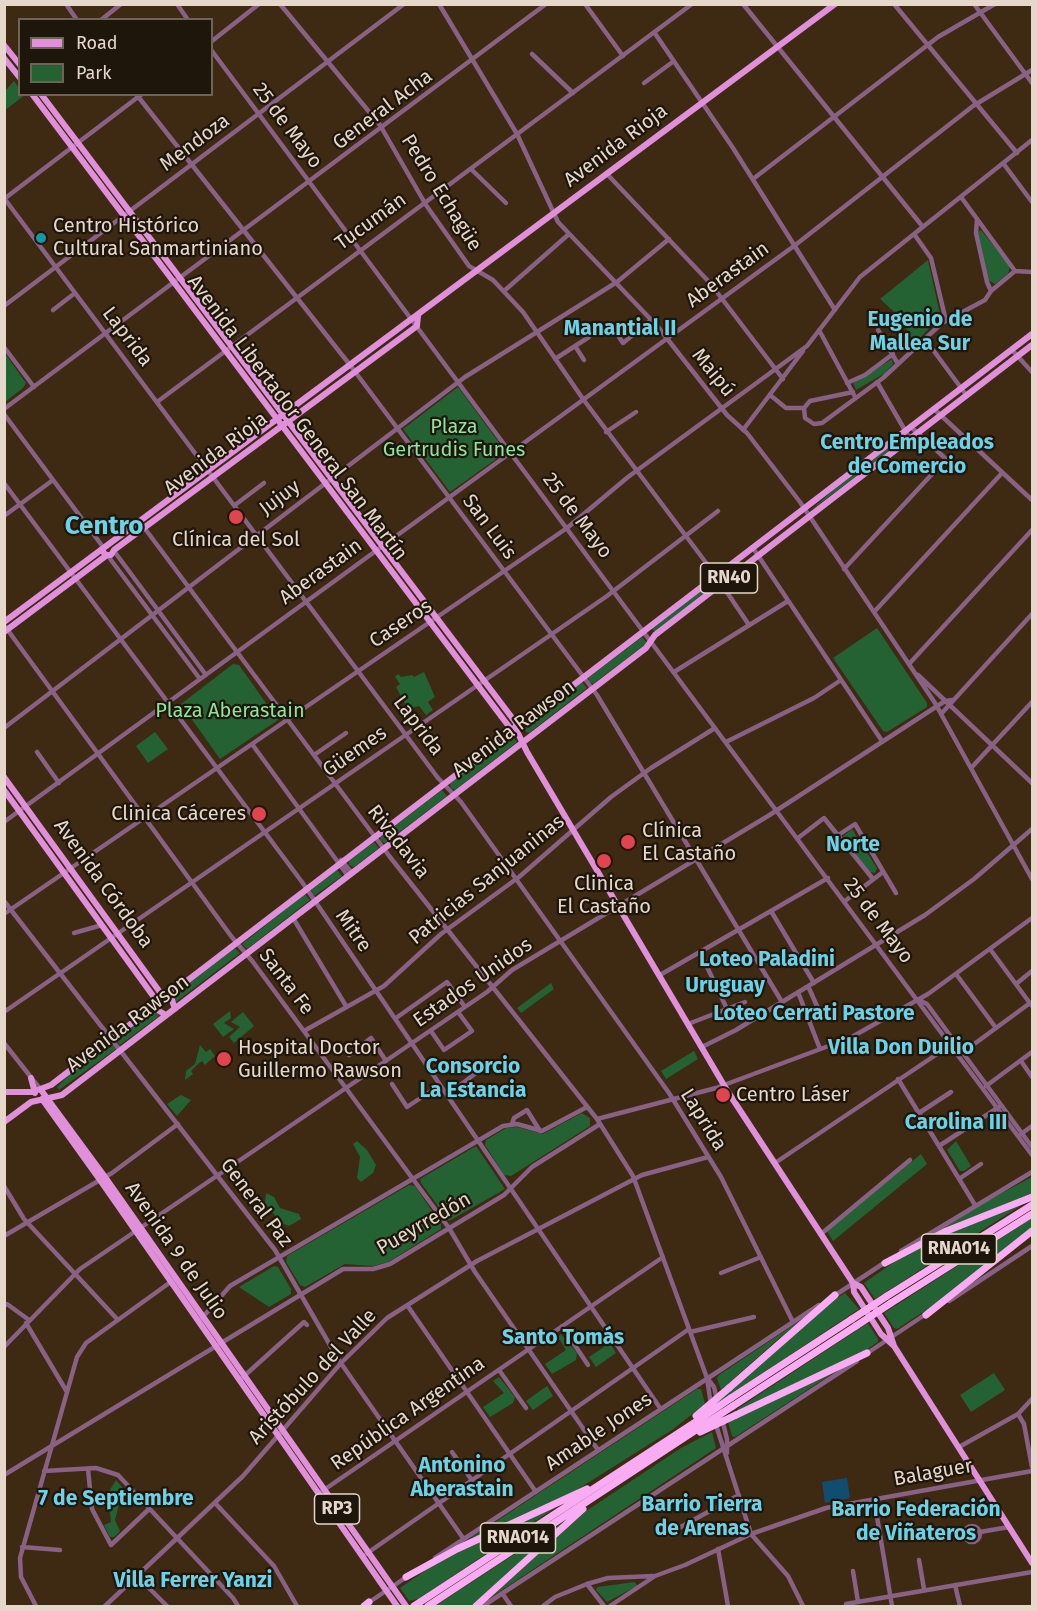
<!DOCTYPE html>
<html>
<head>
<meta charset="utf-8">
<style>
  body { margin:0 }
  #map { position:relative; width:1037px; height:1611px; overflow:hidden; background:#3e2a13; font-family:"Fira Sans",sans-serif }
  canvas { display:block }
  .frame { position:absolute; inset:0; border:6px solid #e5d8ca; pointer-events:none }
  .legend { position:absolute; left:18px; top:18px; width:195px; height:78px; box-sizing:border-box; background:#1e150b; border:2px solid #6e6357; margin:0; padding:8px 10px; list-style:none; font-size:18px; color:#e5d8ca }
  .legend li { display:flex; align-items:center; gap:12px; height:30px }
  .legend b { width:30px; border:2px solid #6e6357 }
</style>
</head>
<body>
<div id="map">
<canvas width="1037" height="1611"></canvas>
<div class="frame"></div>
<ul class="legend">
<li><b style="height:8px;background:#e090da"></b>Road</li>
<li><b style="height:16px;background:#246133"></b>Park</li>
</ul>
</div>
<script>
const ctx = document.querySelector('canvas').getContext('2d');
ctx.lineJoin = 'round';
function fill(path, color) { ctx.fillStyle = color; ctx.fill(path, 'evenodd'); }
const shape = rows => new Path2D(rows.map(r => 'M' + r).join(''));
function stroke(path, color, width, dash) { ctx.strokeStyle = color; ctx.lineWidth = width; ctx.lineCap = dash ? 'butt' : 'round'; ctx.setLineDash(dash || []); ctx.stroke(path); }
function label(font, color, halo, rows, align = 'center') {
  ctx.font = font + ' "Fira Sans",sans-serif'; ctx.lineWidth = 4.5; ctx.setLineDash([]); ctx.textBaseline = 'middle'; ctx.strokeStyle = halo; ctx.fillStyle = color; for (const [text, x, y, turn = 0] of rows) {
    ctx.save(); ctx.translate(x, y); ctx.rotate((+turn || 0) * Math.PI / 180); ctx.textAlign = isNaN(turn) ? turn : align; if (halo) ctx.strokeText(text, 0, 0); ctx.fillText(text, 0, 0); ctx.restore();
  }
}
fill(shape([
  [14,81,19,88,20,94,25,95,5,110,5,91],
  [981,230,1010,266,1008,274,995,284,988,280,978,232],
  [928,260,940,314,939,318,914,344,901,318,880,299],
  [4,352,26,383,23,388,5,402],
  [892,359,893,364,885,373,856,390,853,383],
  [458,387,506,452,450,492,403,429],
  [902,437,904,440,810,511,833,490],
  [711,583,714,586,655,632,653,630,652,628],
  [877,628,927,703,927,707,887,732,883,731,833,658],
  [642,637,647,643,593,684,590,682,588,678],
  [233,664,239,665,278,720,220,759,181,704],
  [424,672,435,697,428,702,433,710,426,715,419,706,408,709,396,687,400,684,395,677,398,674,401,677,412,675,414,677],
  [582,682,587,688,529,733,525,731,524,726],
  [155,732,168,749,148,763,136,746],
  [512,736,517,742,455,790,451,788,450,783],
  [442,790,447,796,385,843,381,841,380,837],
  [852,829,877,868,875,873,870,872,841,838],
  [374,842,379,848,354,867,349,865,349,861],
  [337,870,342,876,314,896,311,890],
  [305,894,310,900,247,949,242,944],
  [235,948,240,953,176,1002,172,996],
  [551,983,554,989,521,1013,517,1008],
  [154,1010,159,1016,120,1045,116,1040,120,1036],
  [230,1011,231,1018,224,1023,234,1029,223,1037,213,1024],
  [243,1012,254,1026,234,1043,229,1037,240,1027,231,1022],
  [111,1043,116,1049,59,1090,57,1087,69,1075],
  [200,1045,206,1052,210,1049,215,1056,205,1065,202,1061,197,1065,191,1071,193,1074,185,1080,186,1071,195,1064],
  [694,1051,698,1059,666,1079,661,1071],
  [181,1095,191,1100,177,1116,167,1104],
  [582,1113,590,1118,590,1126,511,1176,504,1175,485,1145,486,1140,506,1128,517,1127,543,1134],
  [357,1141,367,1150,376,1165,373,1173,361,1182,357,1178,360,1157,353,1144],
  [956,1141,971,1166,964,1171,960,1171,947,1150],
  [476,1146,505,1189,449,1221,421,1183,420,1179],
  [921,1154,927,1164,833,1241,827,1231],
  [1032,1177,1032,1193,918,1242,992,1198],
  [409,1185,415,1186,441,1224,441,1229,388,1262,373,1266,345,1264,305,1287,300,1285,286,1262,287,1256],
  [266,1193,274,1197,280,1208,299,1214,301,1219,289,1226,281,1223,265,1203],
  [1031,1199,875,1299,864,1283,913,1249,938,1236],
  [1032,1218,1032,1230,946,1297,897,1329,894,1328,884,1313],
  [274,1266,278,1267,291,1289,291,1294,269,1307,239,1287],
  [845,1293,859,1309,710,1408,821,1309],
  [804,1318,777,1340,721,1390,717,1378,719,1375],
  [868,1323,878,1339,878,1342,857,1356,738,1411,737,1409],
  [561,1334,577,1353,576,1360,552,1374,545,1364,566,1350,560,1340,555,1339],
  [610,1343,616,1353,596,1367,589,1357],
  [841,1368,735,1437,732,1436,728,1422],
  [994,1373,1005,1390,971,1412,960,1395],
  [499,1377,515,1397,513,1403,490,1417,483,1407,504,1393,493,1381],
  [547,1386,553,1396,533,1410,526,1401],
  [697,1389,701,1389,705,1404,672,1430,567,1496,468,1540],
  [712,1432,716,1448,713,1450,490,1598,586,1511,681,1448],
  [116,1480,128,1494,119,1505,115,1520,120,1531,114,1537,110,1537,104,1525,111,1522,108,1493],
  [558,1506,418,1599,409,1601,400,1588,445,1557],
  [567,1520,474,1606,435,1606],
  [635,1582,637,1586,607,1602,596,1590,597,1587]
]), '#246133');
fill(shape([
  [847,1478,850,1498,825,1503,822,1482]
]), '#104d6e');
stroke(shape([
  [66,4,77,20],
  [177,4,188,20],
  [280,4,380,125,426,205,469,266,493,280,523,312,583,399,716,576,749,625],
  [439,4,517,134,558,222,658,327,727,415,747,433,800,502,935,703,1032,879],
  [585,4,623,56],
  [743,4,923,227],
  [894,4,1017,153],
  [974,4,1032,83],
  [101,20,121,4],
  [654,32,733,148,835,310],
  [212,41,259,4],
  [212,51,1032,1155],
  [532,54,573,93],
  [644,83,674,61],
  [136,94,350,365,597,695,782,1002],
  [1003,163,1032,202],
  [471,169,506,203],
  [607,174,710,283,783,379],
  [753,179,938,37,995,4],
  [961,197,1015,271],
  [4,198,438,778,461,802,669,1093,721,1177,793,1322],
  [4,199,142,94],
  [977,220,976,233,987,282,991,291],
  [914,234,931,258,946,321],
  [504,291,569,234],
  [4,306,404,4],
  [53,310,75,293],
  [819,330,854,395],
  [878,330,898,364],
  [596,332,610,323,623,343,651,320],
  [925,339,967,396],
  [575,346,584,360],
  [4,347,34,387],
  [1012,350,1032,372],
  [555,359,589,337],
  [877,382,910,439],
  [847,383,865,375,893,354],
  [853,392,810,401,804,408,805,418,814,424,822,423,883,378,942,323,985,300,991,291,1015,271,1032,272],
  [770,395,786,408,804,408],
  [157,402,692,4],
  [4,409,546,4],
  [934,409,1032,500],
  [4,414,103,547],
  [743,430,803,351],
  [606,432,636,412],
  [4,483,302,882,660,1408],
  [235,505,264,483],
  [4,516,53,480],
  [140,522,390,857,597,1119,633,1176,707,1378,711,1405],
  [753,548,882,741],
  [114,551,206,675],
  [108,556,200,679],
  [844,569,946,459,911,427],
  [874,612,1002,473],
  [4,625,231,936,253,962,449,1228,475,1272,598,1450],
  [909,664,1032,530],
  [674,672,788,601],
  [918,675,1032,783],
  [941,714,1032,614],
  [4,728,465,377,617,282,669,239],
  [726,742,814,698,841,680],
  [252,744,348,876],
  [37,752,59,783],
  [314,755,346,733],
  [971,768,1032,702],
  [4,822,794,246,973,106,1032,70],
  [837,836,855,824,896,893],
  [798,838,824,818,873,879],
  [341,860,352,873],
  [4,901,275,1250,338,1359,463,1538],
  [845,901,883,872],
  [771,911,814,983],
  [4,914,567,528,628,477,807,346,860,277,1032,140],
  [293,918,346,1006],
  [74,933,102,925],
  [990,949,1032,1006],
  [700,952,727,1009],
  [956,974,996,1028],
  [660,975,828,878],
  [1016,984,1032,971],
  [808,986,821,1015,809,1020],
  [798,992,820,1049],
  [921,1001,927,1004,1032,1147],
  [4,1012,607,596,718,511],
  [396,1018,447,982,465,1007],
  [688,1024,745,1002],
  [304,1031,384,986,441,934,519,877,611,797,651,768,715,728],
  [431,1031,444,1050,472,1031,458,1012],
  [4,1043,41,1090],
  [702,1047,736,1030,925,915,974,879,1032,829],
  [962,1053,1030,1003],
  [349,1055,371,1038,386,1061],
  [1021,1061,1032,1077],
  [898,1079,975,1205],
  [392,1084,407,1107,440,1085],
  [986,1086,1032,1052],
  [447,1095,480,1070],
  [919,1113,951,1092],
  [597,1119,716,1088,850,1038,928,994,1032,918],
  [512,1124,514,1118,527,1110,540,1131],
  [1021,1134,1032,1126],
  [939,1146,999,1107],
  [775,1163,955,1042],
  [959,1179,981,1164],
  [4,1186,24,1219,118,1320],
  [821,1234,910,1160],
  [4,1236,112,1173,178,1124],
  [901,1251,1032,1172],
  [721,1273,761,1257],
  [834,1296,887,1261],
  [949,1301,1032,1246],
  [407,1305,536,1492],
  [4,1306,7,1304,29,1320],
  [202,1318,230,1286,503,1126,517,1124,542,1131,587,1107],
  [26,1323,67,1392],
  [562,1326,588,1365],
  [690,1332,754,1317],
  [4,1347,80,1269,487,992,512,970,768,816,945,701,953,700],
  [866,1354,926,1314],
  [499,1370,526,1408],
  [242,1378,304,1322,307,1325],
  [707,1378,714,1387,719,1408],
  [1018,1414,1024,1424,1032,1467],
  [722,1419,727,1439,727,1453],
  [716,1425,751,1534,788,1576,803,1606],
  [959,1447,1018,1414,1032,1399],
  [452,1452,471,1479],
  [88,1469,92,1509,111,1545,148,1510],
  [44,1471,96,1468,118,1475,233,1598,238,1606],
  [4,1475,343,1269,373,1269,390,1264,504,1195,532,1167,600,1124],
  [318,1494,663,1257],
  [874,1499,892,1606],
  [215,1503,274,1566,297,1606],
  '964 1534a8 8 0 1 1 16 0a8 8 0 1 1-16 0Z',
  [980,1532,1009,1527],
  [666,1535,739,1495],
  [22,1547,60,1550],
  [718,1549,728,1606],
  [366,1554,689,1329],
  [435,1558,819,1305],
  [919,1560,924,1589],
  [853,1571,858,1602],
  [138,1577,167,1606],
  [587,1584,604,1606],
  [955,1585,960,1606],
  [502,1593,511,1606],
  [368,1603,408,1576],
  [846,1604,1032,1572],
  [36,1606,21,1577,20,1558,77,1357,86,1343,172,1281],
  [105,1606,243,1476,341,1363,387,1318,477,1261,642,1175,708,1157],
  [483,1606,857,1361],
  [543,1606,555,1597,587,1584,608,1578,653,1576],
  [610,1606,655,1576,685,1565,751,1534,826,1508,1032,1471]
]), '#886184', 4.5);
stroke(shape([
  [4,45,20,65],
  [4,58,20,78],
  [32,94,510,728,516,729],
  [41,94,516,723,516,729,527,752,728,1092,853,1283,854,1292,881,1334,894,1346,1032,1563],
  [102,549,105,555,111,555,114,550,417,326,418,316],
  [4,622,835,4],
  [4,632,107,555],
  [4,777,162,995,172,1000,175,1009],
  [4,790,156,1000,159,1011,166,1015],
  [31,1078,35,1093],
  [41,1090,105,1177,406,1606],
  [4,1092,32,1092,51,1085,1032,334],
  [42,1099,100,1180,397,1606],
  [4,1122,31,1102,62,1095,646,648,655,635,1032,345],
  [853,1283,861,1287,888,1328,894,1346]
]), '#e090da', 6);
stroke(shape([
  [885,1263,944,1232,1032,1197],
  [887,1296,1032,1205],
  [891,1303,1032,1214],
  [926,1315,1032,1231],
  [729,1388,835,1295],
  [731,1398,852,1319],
  [733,1406,856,1326],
  [736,1415,867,1353],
  [406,1577,457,1549,587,1489],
  [364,1606,369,1602],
  [414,1606,697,1421],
  [428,1606,699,1428],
  [476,1606,583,1509]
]), '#f9abf3', 7);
stroke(shape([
  [852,1319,887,1296],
  [856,1326,891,1303],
  [696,1416,729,1388],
  [697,1421,731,1398],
  [699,1428,733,1406],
  [700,1432,736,1415]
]), '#f9abf3', 7);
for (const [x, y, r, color] of [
  [41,238,6,"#0f9aa8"],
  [236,517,8,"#e0444e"],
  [259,814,8,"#e0444e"],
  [628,842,8,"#e0444e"],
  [604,861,8,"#e0444e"],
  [224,1059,8,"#e0444e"],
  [723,1095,8,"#e0444e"]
]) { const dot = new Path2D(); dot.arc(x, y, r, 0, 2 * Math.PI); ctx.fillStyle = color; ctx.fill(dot); stroke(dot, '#1e150b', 2); }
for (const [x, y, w] of [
  [729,578,57],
  [959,1249,75],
  [337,1509,45],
  [518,1538,75]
]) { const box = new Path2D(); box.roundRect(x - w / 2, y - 15, w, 30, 4.5); ctx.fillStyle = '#1e150b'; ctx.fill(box); stroke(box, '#e5d8ca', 1.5); }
label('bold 18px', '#e5d8ca', null, [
  ["RN40",729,578],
  ["RNA014",959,1249],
  ["RP3",337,1509],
  ["RNA014",518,1538]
]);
label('20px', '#e5d8ca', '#1e150b', [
  ["General Acha",383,110,-37],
  ["25 de Mayo",287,126,53],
  ["Mendoza",195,143,-37],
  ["Avenida Rioja",616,146,-37],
  ["Pedro Echagüe",441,193,58],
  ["Tucumán",371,222,-36],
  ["Aberastain",728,275,-36],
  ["Laprida",127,337,53],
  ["Maipú",713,373,51],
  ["Avenida Libertador General San Martín",297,418,53],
  ["Avenida Rioja",216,454,-37],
  ["Jujuy",280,498,-37],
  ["25 de Mayo",577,516,53],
  ["San Luis",489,527,53],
  ["Aberastain",321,572,-36],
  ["Caseros",401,624,-34],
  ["Laprida",418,726,53],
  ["Avenida Rawson",514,729,-37],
  ["Güemes",355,752,-35],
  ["Rivadavia",398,842,52],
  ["Patricias Sanjuaninas",487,880,-39],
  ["Avenida Córdoba",103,884,54],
  ["25 de Mayo",878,921,53],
  ["Mitre",353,931,55],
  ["Santa Fe",286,982,53],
  ["Estados Unidos",473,983,-35],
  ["Avenida Rawson",128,1024,-37],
  ["Laprida",703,1120,58],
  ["General Paz",256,1203,53],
  ["Pueyrredón",424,1224,-30],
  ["Avenida 9 de Julio",176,1251,55],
  ["Aristóbulo del Valle",313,1377,-47],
  ["República Argentina",408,1414,-35],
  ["Amable Jones",599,1432,-34],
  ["Balaguer",933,1473,-10]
]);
label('20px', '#e5d8ca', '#1e150b', [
  ["Centro Histórico",53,226],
  ["Cultural Sanmartiniano",53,249],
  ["Clínica del Sol",236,540,"center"],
  ["Clinica Cáceres",246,814,"right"],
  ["Clínica",642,831],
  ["El Castaño",642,854],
  ["Clinica",604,884,"center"],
  ["El Castaño",604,907,"center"],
  ["Hospital Doctor",238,1048],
  ["Guillermo Rawson",238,1071],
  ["Centro Láser",736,1095]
], 'left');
label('20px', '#8de49d', '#1e150b', [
  ["Plaza",454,427],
  ["Gertrudis Funes",454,450],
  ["Plaza Aberastain",230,711]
]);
label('bold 21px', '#6cd2e8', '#1e150b', [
  ["Eugenio de",920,320],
  ["Mallea Sur",920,344],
  ["Manantial II",620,329],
  ["Centro Empleados",907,443],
  ["de Comercio",907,467],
  ["Norte",853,845],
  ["Loteo Paladini",767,960],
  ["Uruguay",725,986],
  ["Loteo Cerrati Pastore",814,1014],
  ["Villa Don Duilio",901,1048],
  ["Consorcio",473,1067],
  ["La Estancia",473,1091],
  ["Carolina III",956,1123],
  ["Santo Tomás",563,1338],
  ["Antonino",462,1466],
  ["Aberastain",462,1490],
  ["7 de Septiembre",116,1499],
  ["Barrio Tierra",702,1505],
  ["de Arenas",702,1529],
  ["Barrio Federación",916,1510],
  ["de Viñateros",916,1534],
  ["Villa Ferrer Yanzi",193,1581]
]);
label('bold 26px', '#6cd2e8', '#1e150b', [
  ["Centro",104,527]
]);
</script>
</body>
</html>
